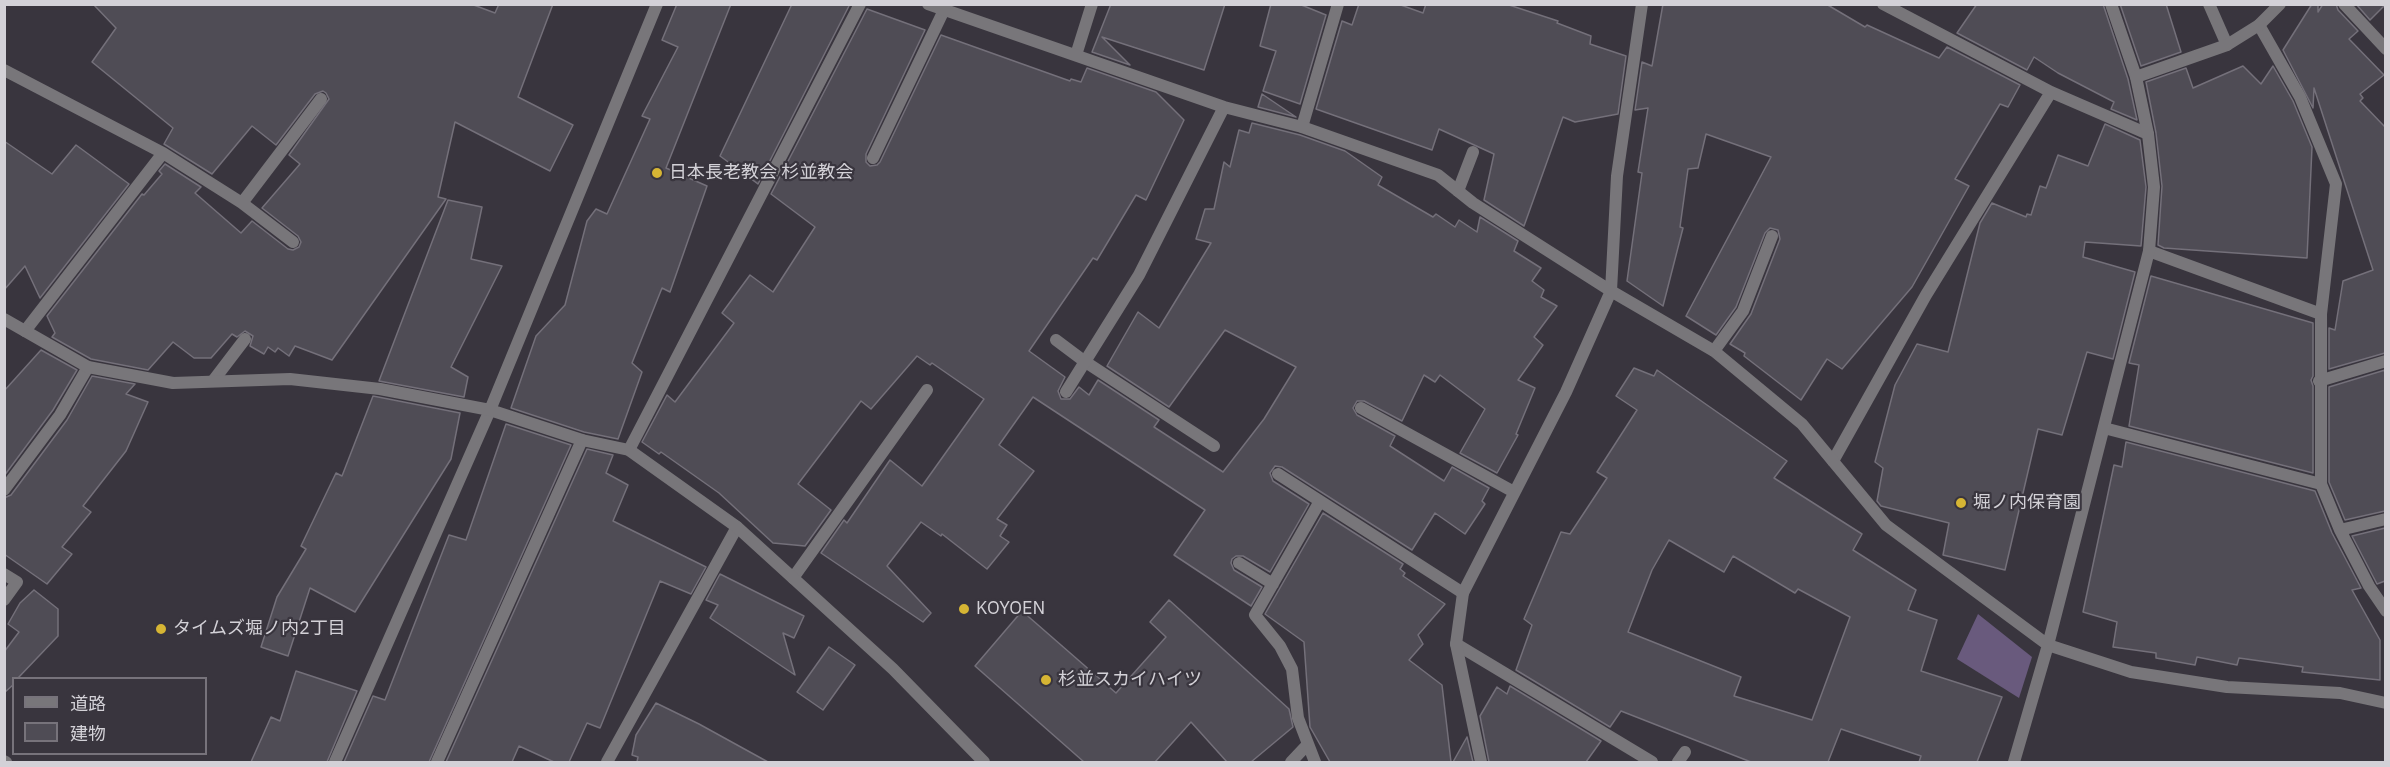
<!DOCTYPE html>
<html>
<head>
<meta charset="utf-8">
<style>
  body { margin:0 }
  #map { position:relative; width:2390px; height:767px; overflow:hidden; background:#39353e; font-family:"IBM Plex Sans","Noto Sans JP",sans-serif }
  canvas { display:block }
  .frame { position:absolute; inset:0; border:6px solid #d3d1d7; pointer-events:none }
  .legend { position:absolute; left:12px; top:677px; width:195px; height:78px; box-sizing:border-box; background:#39353e; border:2px solid #77737b; margin:0; padding:8px 10px; list-style:none; font-size:18px; color:#d3d1d7 }
  .legend li { display:flex; align-items:center; gap:12px; height:30px }
  .legend b { width:30px; border:2px solid #77737b }
</style>
</head>
<body>
<div id="map">
<canvas width="2390" height="767"></canvas>
<div class="frame"></div>
<ul class="legend">
<li><b style="height:8px;background:#78767a"></b>道路</li>
<li><b style="height:16px;background:#4f4c55"></b>建物</li>
</ul>
</div>
<script>
const ctx = document.querySelector('canvas').getContext('2d');
ctx.lineJoin = 'round';
function fill(path, color) { ctx.fillStyle = color; ctx.fill(path, 'evenodd'); }
const shape = rows => new Path2D(rows.map(r => 'M' + r).join(''));
function stroke(path, color, width, dash) { ctx.strokeStyle = color; ctx.lineWidth = width; ctx.lineCap = dash ? 'butt' : 'round'; ctx.setLineDash(dash || []); ctx.stroke(path); }
function label(font, color, halo, rows, align = 'center') {
  ctx.font = font + ' "IBM Plex Sans","Noto Sans JP",sans-serif'; ctx.lineWidth = 4.5; ctx.setLineDash([]); ctx.textBaseline = 'middle'; ctx.strokeStyle = halo; ctx.fillStyle = color; for (const [text, x, y, turn = 0] of rows) {
    ctx.save(); ctx.translate(x, y); ctx.rotate((+turn || 0) * Math.PI / 180); ctx.textAlign = isNaN(turn) ? turn : align; if (halo) ctx.strokeText(text, 0, 0); ctx.fillText(text, 0, 0); ctx.restore();
  }
}
fill(shape([
  [1978,614,2032,657,2019,698,1957,659]
]), '#695a7d');
const building = shape([
  [93,4,471,4,495,13,499,4,553,4,518,97,573,125,550,171,455,122,438,197,446,199,332,360,295,346,289,356,278,348,275,352,268,347,264,354,250,346,253,336,245,331,237,337,232,334,211,358,194,358,173,342,148,370,91,359,52,337,55,333,47,316,142,194,144,195,162,174,159,171,165,164,201,187,195,193,241,233,252,221,288,249,293,250,299,247,301,242,298,236,262,208,300,164,289,155,329,99,326,93,323,91,315,94,276,145,252,126,212,174,164,144,173,128,92,62,116,28,93,4],
  [677,4,731,4,666,168,707,186,670,292,662,288,632,363,642,372,618,439,584,432,511,408,536,336,565,305,587,221,596,209,607,214,650,119,642,116,678,47,662,40,677,4],
  [792,4,850,4,758,184,720,156,792,4],
  [1111,4,1225,4,1204,70,1102,37,1130,65,1092,52,1111,4],
  [1271,4,1299,4,1326,15,1300,104,1263,91,1276,51,1260,46,1271,4],
  [1359,4,1398,4,1423,13,1426,4,1506,4,1558,21,1557,23,1591,36,1590,44,1626,56,1618,114,1575,122,1563,117,1524,226,1484,200,1494,154,1439,129,1432,150,1316,109,1342,21,1352,25,1359,4],
  [1663,4,1826,4,1865,27,1867,25,1939,58,1947,47,2020,85,2008,107,2000,104,1955,179,1969,186,1912,287,1842,369,1827,359,1801,400,1744,356,1745,353,1730,344,1751,314,1780,239,1778,230,1770,228,1765,233,1736,307,1716,335,1686,316,1771,157,1706,134,1698,168,1688,169,1680,227,1683,228,1663,306,1627,281,1642,173,1638,172,1648,108,1635,110,1642,62,1652,66,1663,4],
  [1977,4,2103,4,2128,79,2137,120,2111,109,2114,102,2058,73,2034,57,2027,70,1957,33,1977,4],
  [2120,4,2166,4,2181,52,2141,66,2120,4],
  [2312,4,2318,4,2318,12,2323,4,2336,4,2338,10,2358,31,2349,39,2384,75,2360,94,2363,98,2360,101,2385,127,2385,353,2329,369,2329,328,2335,330,2343,281,2373,270,2314,88,2313,108,2283,50,2312,4],
  [2356,4,2385,4,2385,5,2370,20,2356,4],
  [867,9,925,30,866,154,866,162,870,166,877,165,880,162,941,35,1070,81,1071,79,1081,82,1087,68,1156,92,1184,120,1146,200,1136,195,1097,260,1093,258,1029,351,1065,377,1058,391,1061,399,1070,399,1079,387,1089,395,1098,380,1159,420,1154,427,1223,472,1264,419,1296,367,1225,330,1169,407,1107,366,1138,312,1159,328,1211,243,1196,239,1205,209,1214,209,1224,162,1230,167,1239,130,1249,133,1252,123,1300,135,1345,151,1382,177,1378,185,1433,217,1436,214,1455,227,1459,220,1477,232,1480,217,1518,241,1514,251,1541,268,1532,281,1544,290,1541,297,1557,306,1534,337,1543,345,1518,380,1535,388,1516,434,1518,435,1497,473,1460,453,1485,409,1440,375,1435,382,1424,375,1402,421,1364,401,1357,401,1353,408,1357,415,1395,436,1390,446,1444,481,1452,467,1489,488,1482,501,1485,504,1465,534,1435,513,1412,550,1282,467,1275,466,1270,473,1273,481,1309,504,1270,572,1243,556,1236,556,1232,559,1231,563,1234,570,1262,587,1251,606,1174,555,1205,510,1033,397,999,445,1034,471,997,519,1007,525,1000,536,1009,542,987,569,942,534,941,536,921,522,887,566,931,613,923,622,821,553,844,520,847,523,890,460,922,486,984,399,932,363,930,365,917,356,871,409,861,401,798,484,831,510,805,546,773,543,719,493,661,452,659,454,642,442,667,395,675,402,734,323,722,313,750,275,773,292,815,227,771,194,867,9],
  [2243,66,2261,84,2273,66,2293,101,2312,147,2307,258,2164,248,2158,245,2162,186,2156,133,2146,82,2186,68,2193,88,2243,66],
  [1262,94,1296,117,1258,107,1262,94],
  [2105,124,2140,140,2146,187,2141,246,2085,242,2083,257,2135,272,2113,359,2087,352,2062,435,2038,429,2005,570,1943,555,1949,523,1881,506,1877,501,1883,468,1875,462,1895,385,1917,344,1948,352,1980,223,1992,203,2026,217,2027,214,2031,215,2040,186,2046,188,2058,155,2088,166,2105,124],
  [4,141,52,174,76,145,129,184,40,298,25,266,4,290,4,141],
  [448,200,482,207,471,259,502,266,451,367,468,377,464,397,379,381,448,200],
  [2151,276,2313,323,2313,376,2311,380,2313,386,2313,473,2129,426,2139,365,2129,363,2151,276],
  [41,350,77,370,53,410,4,476,4,391,41,350],
  [1634,368,1654,376,1657,370,1787,461,1774,478,1862,534,1853,550,1916,590,1908,610,1937,620,1921,671,2002,697,1977,762,1919,762,1921,756,1841,729,1828,762,1751,762,1621,711,1610,727,1516,670,1532,625,1524,619,1561,532,1570,534,1607,478,1597,472,1637,410,1616,396,1634,368],
  [1669,540,1724,572,1733,556,1795,593,1798,589,1850,617,1812,720,1734,696,1741,677,1628,632,1652,570,1669,540],
  [2385,370,2385,511,2345,520,2329,482,2329,387,2385,370],
  [92,376,135,384,126,394,148,402,126,451,83,506,91,512,62,547,72,554,47,584,4,554,4,498,11,495,67,420,92,376],
  [373,396,460,413,451,459,355,612,310,588,288,656,261,647,277,597,306,549,301,546,336,473,342,476,373,396],
  [506,424,571,445,429,762,344,762,373,696,385,700,449,535,466,540,506,424],
  [2126,442,2315,491,2332,533,2361,588,2352,590,2380,640,2380,680,2302,672,2303,667,2239,658,2237,665,2197,657,2195,665,2156,658,2156,653,2113,647,2117,622,2083,612,2114,465,2122,467,2126,442],
  [587,449,613,455,606,473,628,485,613,521,706,567,691,594,660,581,600,728,587,723,569,762,554,762,519,746,512,762,446,762,587,449],
  [1323,513,1403,564,1400,569,1405,573,1403,576,1445,604,1418,635,1423,644,1409,660,1442,685,1451,762,1330,762,1310,727,1304,642,1265,614,1323,513],
  [2385,528,2385,581,2377,584,2352,536,2385,528],
  [720,574,804,616,794,638,783,633,795,675,710,618,718,605,706,600,720,574],
  [34,590,58,609,58,636,18,678,14,678,14,684,4,693,4,652,19,632,8,624,20,603,34,590],
  [1169,600,1289,709,1293,727,1251,762,1227,762,1191,722,1155,762,1084,762,975,666,1022,611,1116,693,1166,637,1150,622,1169,600],
  [829,647,855,665,823,710,797,692,829,647],
  [296,671,357,691,327,762,251,762,271,717,280,721,296,671],
  [1510,686,1601,741,1586,762,1489,762,1480,716,1497,687,1507,694,1510,686],
  [656,703,699,724,768,762,637,762,638,757,632,755,636,735,656,703],
  [1467,737,1473,762,1453,762,1467,737]
]);
fill(building, '#4f4c55');
stroke(building, '#74707a', 1.5);
stroke(shape([
  [1883,4,2051,92,2148,134],
  [2111,4,2136,77],
  [2209,4,2227,45],
  [2344,4,2386,49],
  [2259,25,2300,97,2336,184,2321,314,2321,484,2340,530,2369,586,2386,611],
  [1076,55,1092,4],
  [4,70,163,153,242,203,293,242],
  [1302,127,1338,4],
  [873,158,944,10],
  [1458,191,1473,152],
  [242,203,321,99],
  [2149,251,2321,314],
  [25,331,163,153],
  [1056,340,1084,361,1214,446],
  [1714,351,1743,311,1772,236],
  [213,381,245,339],
  [2319,381,2386,361],
  [1361,408,1514,492],
  [2104,428,2321,484],
  [629,450,860,4],
  [1833,461,1926,295,2051,92],
  [1278,474,1463,593],
  [4,490,60,415,88,367],
  [2340,530,2386,519],
  [1239,563,1273,584],
  [4,574,17,582,4,600],
  [793,578,927,390],
  [1456,644,1652,762],
  [4,761,6,762],
  [335,762,490,410],
  [437,762,582,440],
  [607,762,737,527],
  [1291,762,1308,744],
  [1315,762,1298,718,1292,669,1280,646,1255,615,1320,501],
  [1678,762,1685,752]
]), '#78767a', 12);
stroke(shape([
  [928,4,1224,107,1302,127,1438,175,1473,203,1611,291,1714,351,1802,424,1886,525,2048,645,2131,672,2227,687,2340,693,2386,703],
  [4,319,88,367,173,383,290,379,380,389,490,410,582,440,629,450,737,527,893,669,984,762],
  [1066,392,1139,275,1224,107],
  [490,410,657,4],
  [1481,762,1456,644,1463,593,1566,392,1611,291,1617,176,1642,4],
  [2014,762,2048,645,2149,251,2154,187,2148,134,2136,77,2227,45,2259,25,2280,4]
]), '#78767a', 12);
for (const [x, y, r, color] of [
  [657,173,6,"#d6b534"],
  [1961,503,6,"#d6b534"],
  [964,609,6,"#d6b534"],
  [161,629,6,"#d6b534"],
  [1046,680,6,"#d6b534"]
]) { const dot = new Path2D(); dot.arc(x, y, r, 0, 2 * Math.PI); ctx.fillStyle = color; ctx.fill(dot); stroke(dot, '#39353e', 2); }
label('18px', '#d3d1d7', '#39353e', [
  ["日本長老教会 杉並教会",669,173],
  ["堀ノ内保育園",1973,503],
  ["KOYOEN",976,609],
  ["タイムズ堀ノ内2丁目",173,629],
  ["杉並スカイハイツ",1058,680]
], 'left');
</script>
</body>
</html>
